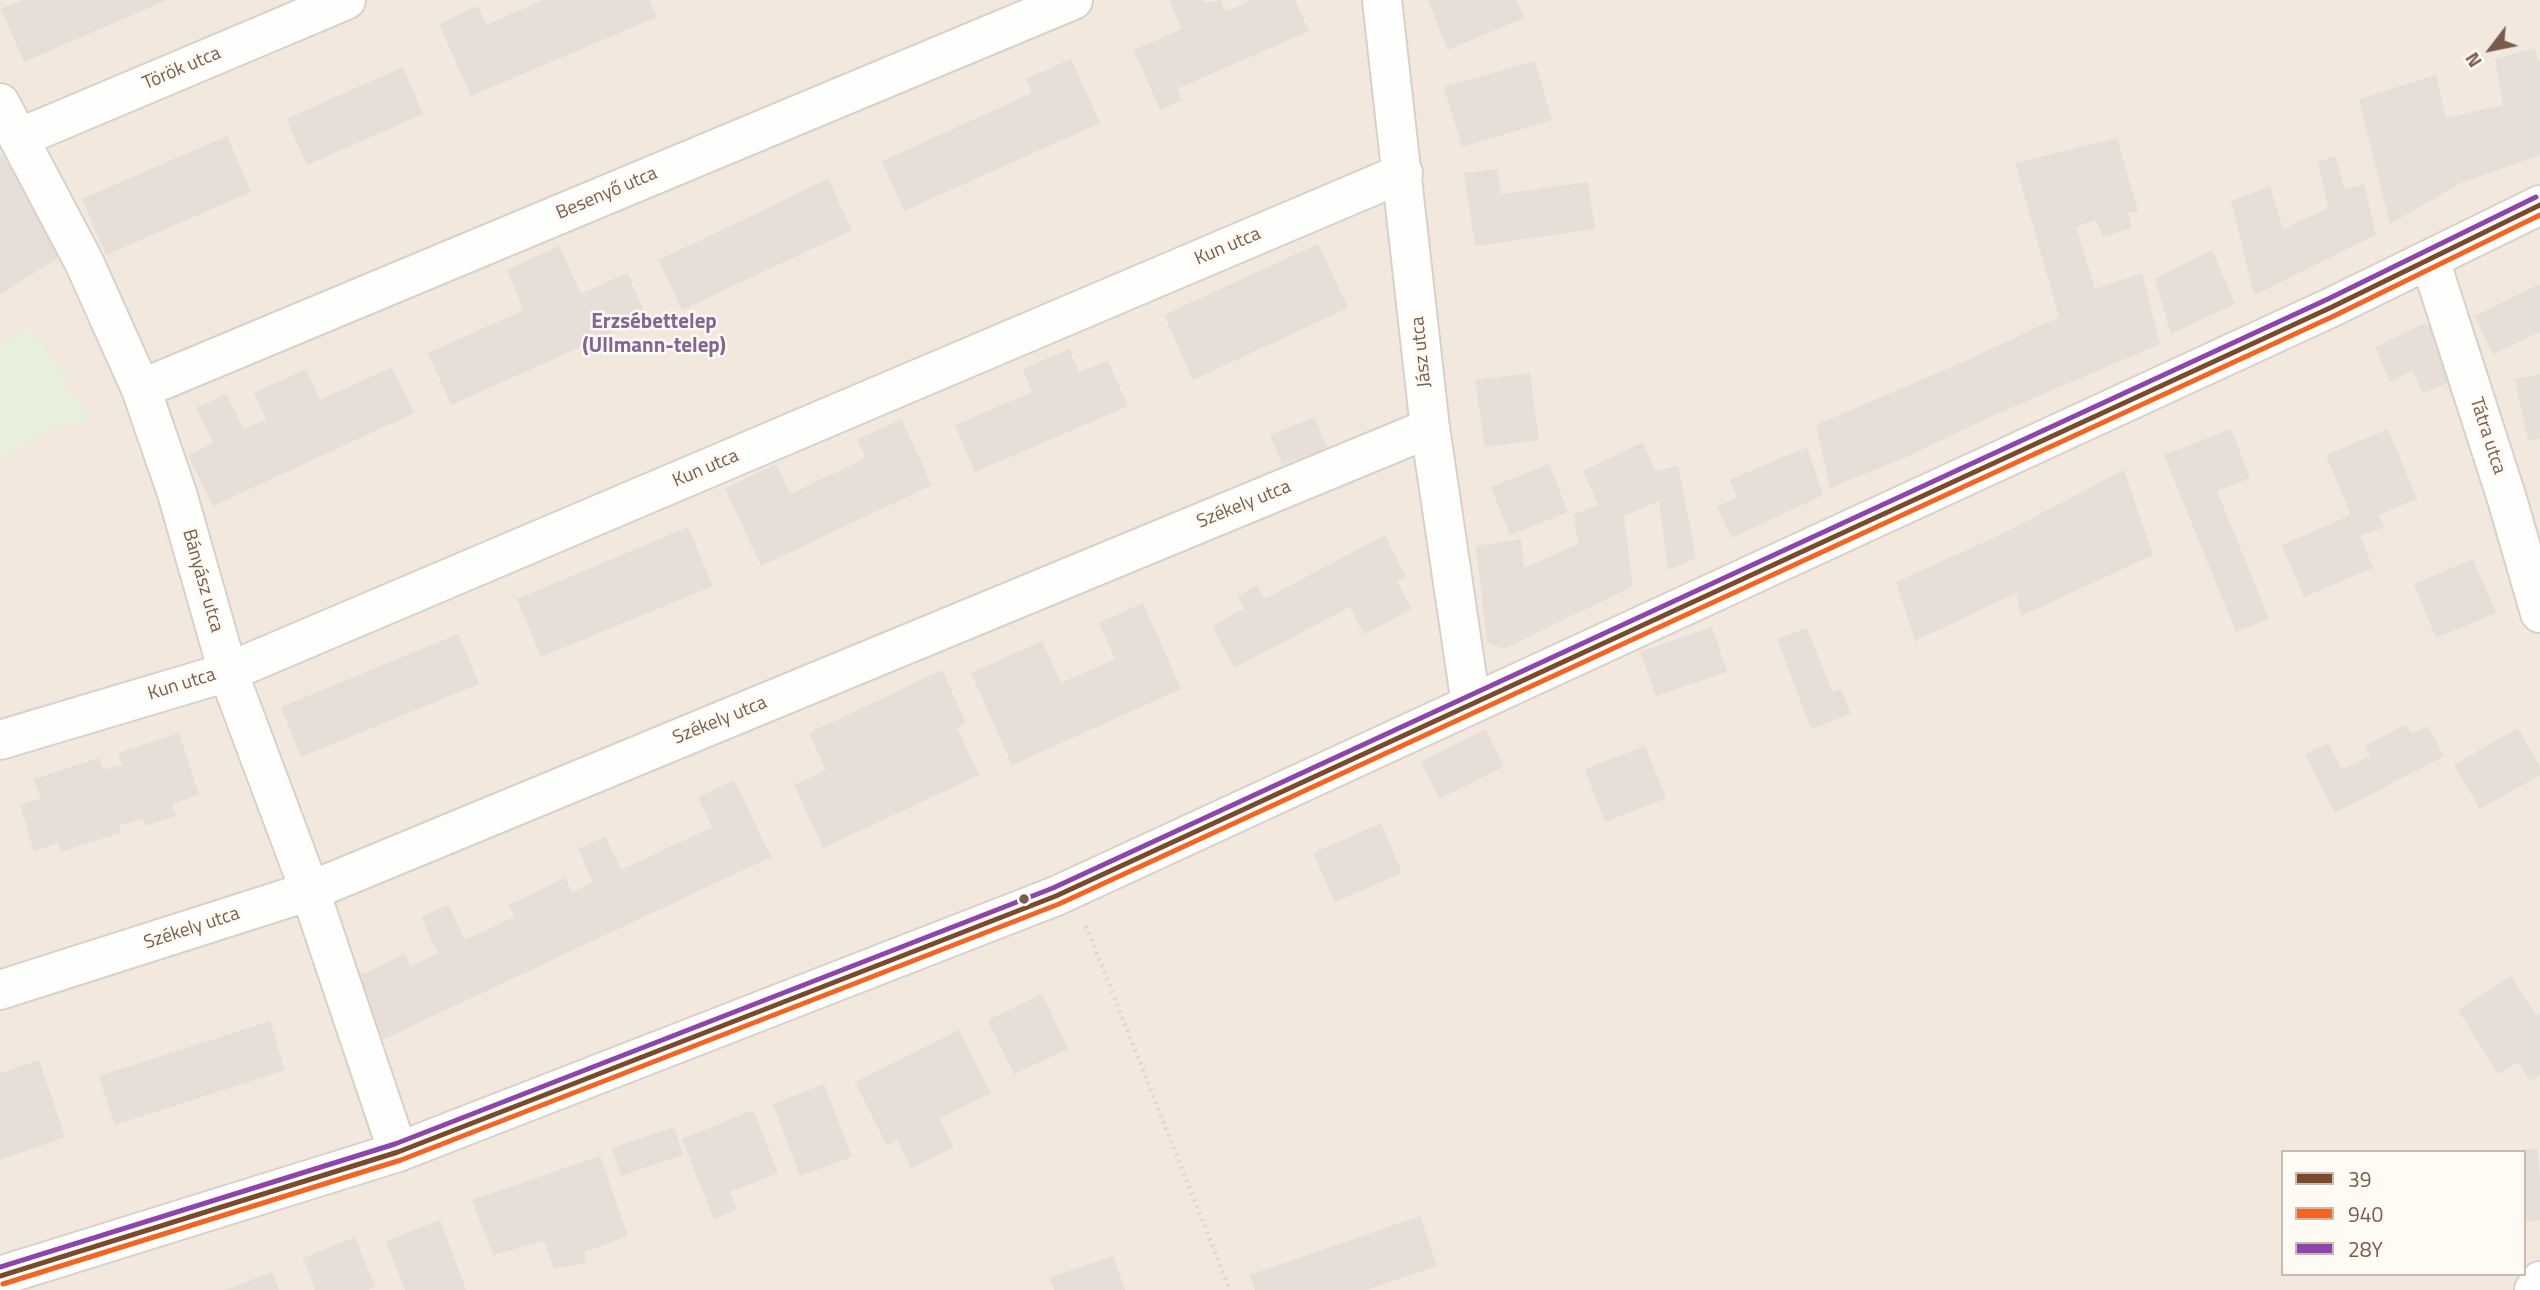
<!DOCTYPE html>
<html>
<head>
<meta charset="utf-8">
<style>
  body { margin:0 }
  #map { position:relative; width:2540px; height:1290px; overflow:hidden; background:#f9f5f0; font-family:"Titillium Web",sans-serif }
  canvas { display:block }
  .legend { position:absolute; left:2281px; top:1150px; width:245px; height:126px; box-sizing:border-box; background:#fffaf3; border:2px solid #cabbb1; margin:0; padding:9px 12px; list-style:none; font-size:21px; color:#7a5c4d }
  .legend li { display:flex; align-items:center; gap:14px; height:35px }
  .legend b { width:35px; border:2px solid #cabbb1 }
  .north { position:absolute; left:2456px; top:14px; width:70px; height:70px; -webkit-text-stroke:5px #fffaf3; paint-order:stroke; rotate:238deg; font-size:19px; font-weight:700; line-height:28px; text-align:center; color:#7a5c4d }
  .north::after { content:''; display:block; margin:auto; width:24px; height:32px; background:#7a5c4d; clip-path:polygon(50% 0,100% 100%,50% 72%,0 100%) }
</style>
</head>
<body>
<div id="map">
<canvas width="2540" height="1290"></canvas>
<ul class="legend">
<li><b style="height:9px;background:#7a4b2a"></b>39</li>
<li><b style="height:9px;background:#f26522"></b>940</li>
<li><b style="height:9px;background:#8e44ad"></b>28Y</li>
</ul>
<div class="north">N</div>
</div>
<script>
const ctx = document.querySelector('canvas').getContext('2d');
ctx.lineJoin = 'round';
function fill(path, color) { ctx.fillStyle = color; ctx.fill(path, 'evenodd'); }
const shape = rows => new Path2D(rows.map(r => 'M' + r).join(''));
function stroke(path, color, width, dash) { ctx.strokeStyle = color; ctx.lineWidth = width; ctx.lineCap = dash ? 'butt' : 'round'; ctx.setLineDash(dash || []); ctx.stroke(path); }
function label(font, color, halo, rows, align = 'center') {
  ctx.font = font + ' "Titillium Web",sans-serif'; ctx.lineWidth = 5; ctx.setLineDash([]); ctx.textBaseline = 'middle'; ctx.strokeStyle = halo; ctx.fillStyle = color; for (const [text, x, y, turn = 0] of rows) {
    ctx.save(); ctx.translate(x, y); ctx.rotate((+turn || 0) * Math.PI / 180); ctx.textAlign = isNaN(turn) ? turn : align; if (halo) ctx.strokeText(text, 0, 0); ctx.fillText(text, 0, 0); ctx.restore();
  }
}
fill(shape([
  [0,0,2540,0,2540,1290,0,1290],
  [2283,1152,2524,1152,2524,1274,2283,1274]
]), '#f2e8de');
fill(shape([
  [27,328,32,331,66,380,65,387,88,416,75,425,64,422,0,458,0,347]
]), '#e7f0db');
fill(shape([
  [22,0,167,0,24,62,1,9],
  [543,0,649,0,657,17,471,96,439,24,478,6,486,25],
  [1169,0,1203,0,1204,3,1220,0,1225,12,1252,0,1295,0,1309,31,1177,89,1182,100,1160,110,1134,50,1182,29],
  [1428,0,1516,0,1524,18,1448,50],
  [2535,48,2538,61,2540,60,2540,155,2461,183,2390,224,2359,99,2436,75,2446,118,2503,105,2495,59],
  [1071,59,1100,123,904,211,882,161,1032,93,1026,79],
  [1535,61,1552,120,1462,147,1444,87],
  [403,67,423,114,307,165,286,119],
  [227,136,251,192,106,255,82,199],
  [2117,138,2138,211,2128,213,2131,228,2103,237,2096,220,2076,227,2095,289,2142,273,2160,344,1983,420,1909,456,1830,488,1816,425,1972,358,2059,317,2015,163],
  [2,154,65,253,0,295,0,155],
  [2335,156,2345,190,2364,184,2376,235,2254,295,2231,201,2270,186,2283,229,2328,208,2318,162],
  [1498,169,1501,194,1588,182,1595,229,1475,246,1464,173],
  [828,179,852,230,682,310,659,260],
  [1318,244,1348,308,1193,380,1164,315],
  [559,246,581,294,627,273,647,317,451,405,428,353,524,310,507,270],
  [2212,250,2235,304,2171,334,2155,279],
  [2540,284,2540,332,2493,354,2475,316],
  [2425,323,2437,329,2457,378,2423,394,2412,371,2390,382,2375,347],
  [1069,349,1079,372,1108,361,1128,406,975,472,955,425,1032,392,1023,369],
  [392,367,414,413,213,506,188,455,213,443,196,408,226,394,244,429,266,419,254,393,306,369,320,400],
  [1530,373,1539,440,1485,447,1475,380],
  [2540,374,2540,439,2528,441,2515,379],
  [1315,417,1327,448,1282,465,1270,435],
  [901,419,932,485,761,566,725,488,776,464,790,494,866,458,857,440],
  [2231,429,2250,478,2217,491,2269,619,2236,632,2164,455],
  [2388,429,2417,499,2379,515,2384,527,2360,536,2373,568,2304,597,2282,545,2351,515,2326,455],
  [1643,442,1655,471,1678,466,1696,558,1668,570,1659,501,1624,516,1633,586,1504,649,1487,642,1476,546,1521,539,1524,568,1578,544,1574,514,1598,505,1583,471],
  [1807,447,1823,495,1732,538,1717,507,1738,497,1729,480],
  [1549,464,1568,512,1510,535,1491,487],
  [2124,470,2153,555,2021,616,2016,593,1915,641,1896,582,2000,535],
  [688,527,713,586,541,657,517,599],
  [1385,535,1406,577,1397,582,1412,609,1364,634,1350,607,1234,668,1212,626,1245,608,1238,596,1257,585,1265,599],
  [2473,559,2496,613,2436,638,2414,584],
  [1143,603,1181,689,1012,765,971,673,1042,641,1061,683,1115,659,1099,623],
  [1712,627,1727,672,1656,696,1640,652],
  [1807,628,1832,692,1841,689,1851,714,1811,729,1777,639],
  [458,634,479,684,301,757,281,707],
  [942,670,966,723,957,728,979,775,823,848,794,785,826,770,809,733],
  [2406,724,2412,734,2428,726,2444,756,2335,813,2305,755,2328,743,2342,770,2370,756,2365,746],
  [2518,728,2540,767,2540,775,2480,809,2454,765],
  [1485,729,1504,766,1440,799,1421,762],
  [179,733,199,795,172,804,176,816,145,826,143,818,119,826,120,833,61,852,58,843,34,851,20,805,41,798,34,779,99,758,103,770,122,764,118,753],
  [1645,746,1666,798,1605,822,1585,769],
  [734,780,771,857,380,1041,351,980,405,954,411,966,438,953,421,917,448,905,465,940,514,917,508,905,565,878,572,892,593,882,578,849,605,836,621,870,712,827,698,797],
  [1381,823,1402,873,1335,902,1313,853],
  [2511,976,2536,1016,2540,1013,2540,1075,2530,1081,2518,1062,2498,1074,2458,1010],
  [1042,994,1068,1049,1014,1074,988,1020],
  [270,1021,285,1070,115,1125,99,1076],
  [959,1030,991,1093,939,1119,953,1147,911,1168,897,1140,887,1146,855,1082],
  [39,1060,65,1137,0,1160,0,1073],
  [824,1084,852,1157,800,1176,773,1104],
  [753,1110,778,1173,730,1192,737,1209,714,1219,682,1139],
  [674,1127,683,1155,621,1176,612,1148],
  [2537,1148,2540,1177,2540,1220,2524,1222,2524,1150],
  [600,1156,628,1236,585,1252,585,1263,554,1269,544,1241,493,1255,472,1200],
  [1420,1216,1437,1266,1367,1290,1255,1290,1250,1275],
  [440,1220,466,1290,405,1290,386,1241],
  [355,1237,375,1287,368,1290,315,1290,303,1258],
  [1113,1256,1125,1290,1054,1290,1049,1278],
  [272,1272,279,1290,225,1290]
]), '#e6ded7');
const minor = shape([
  [1382,0,1430,428,1471,704],
  [0,103,84,262,141,389,177,493,228,672,310,891,398,1152],
  [19,138,346,0],
  [2430,260,2507,499,2540,613],
  [141,389,1073,0],
  [0,740,228,672,1403,173],
  [0,990,310,891,1430,428],
  [2534,1290,2540,1281]
]);
const tertiary = shape([
  [0,1276,398,1152,1056,896,2332,307,2540,205]
]);
stroke(minor, '#d7d1cb', 42);
stroke(tertiary, '#d7d1cb', 42);
stroke(shape([
  [1086,926,1230,1290]
]), '#dcd5d0', 4.5, [2, 5]);
stroke(minor, '#fefefd', 38);
stroke(tertiary, '#fefefd', 38);
stroke(shape([
  [0,1276,398,1152,1056,896,2332,307,2540,205]
]), '#7a4b2a', 5);
stroke(shape([
  [3,1284,401,1160,1059,904,2336,315,2540,215]
]), '#f26522', 5);
stroke(shape([
  [0,1267,395,1144,1053,888,2328,299,2536,197]
]), '#8e44ad', 5);
for (const [x, y, r, color] of [
  [1024,899,6,"#7a5c4d"]
]) { const dot = new Path2D(); dot.arc(x, y, r, 0, 2 * Math.PI); ctx.fillStyle = color; ctx.fill(dot); stroke(dot, '#fffaf3', 2.5); }
label('19px', '#7a5c4d', '#fffaf3', [
  ["Török utca",182,69,-23],
  ["Besenyő utca",607,194,-23],
  ["Kun utca",1228,247,-23],
  ["Jász utca",1422,352,-96],
  ["Tátra utca",2487,436,72],
  ["Kun utca",706,469,-23],
  ["Székely utca",1244,505,-22],
  ["Bányász utca",202,581,74],
  ["Kun utca",182,685,-17],
  ["Székely utca",720,721,-22],
  ["Székely utca",192,929,-18]
]);
label('bold 21px', '#846695', '#fffaf3', [
  ["Erzsébettelep",654,323],
  ["(Ullmann-telep)",654,347]
]);
</script>
</body>
</html>
